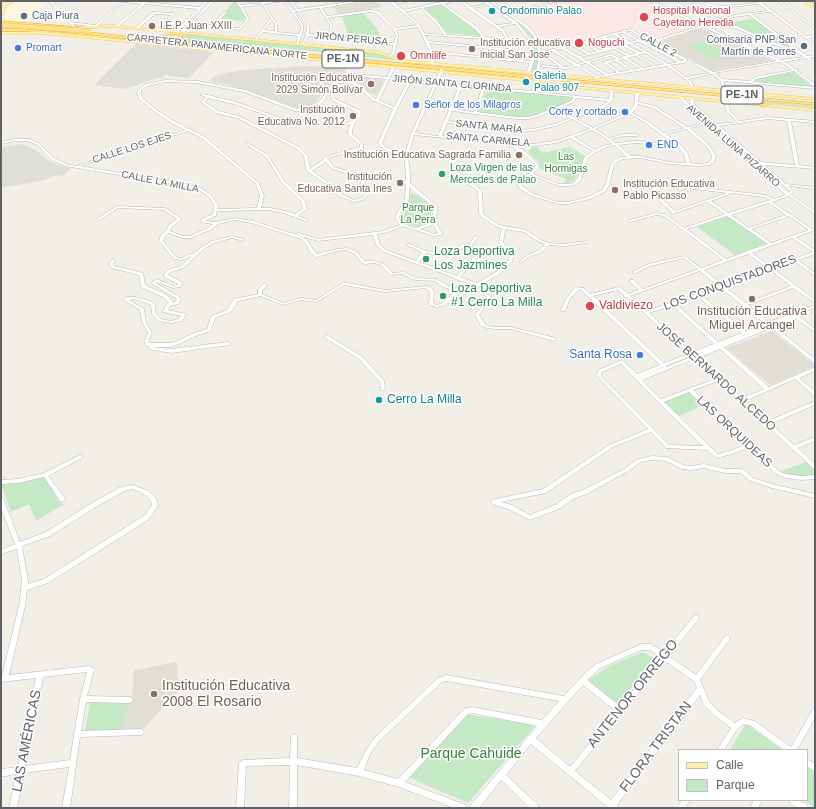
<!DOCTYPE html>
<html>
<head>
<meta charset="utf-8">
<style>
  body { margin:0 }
  #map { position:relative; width:816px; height:809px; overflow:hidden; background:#f1efe8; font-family:Arial,sans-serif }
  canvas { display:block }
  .frame { position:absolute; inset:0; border:2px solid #5f6368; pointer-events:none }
  .legend { position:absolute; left:678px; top:749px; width:130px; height:52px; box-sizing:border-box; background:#fff; border:1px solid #bfc1c3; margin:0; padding:5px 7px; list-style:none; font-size:12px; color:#5f6368 }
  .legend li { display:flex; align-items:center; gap:8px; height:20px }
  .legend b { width:20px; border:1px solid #bfc1c3 }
</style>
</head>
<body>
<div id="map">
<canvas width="816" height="809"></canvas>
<div class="frame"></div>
<ul class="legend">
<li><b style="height:5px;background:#fff2af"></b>Calle</li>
<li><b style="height:11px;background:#c5e8c5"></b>Parque</li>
</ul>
</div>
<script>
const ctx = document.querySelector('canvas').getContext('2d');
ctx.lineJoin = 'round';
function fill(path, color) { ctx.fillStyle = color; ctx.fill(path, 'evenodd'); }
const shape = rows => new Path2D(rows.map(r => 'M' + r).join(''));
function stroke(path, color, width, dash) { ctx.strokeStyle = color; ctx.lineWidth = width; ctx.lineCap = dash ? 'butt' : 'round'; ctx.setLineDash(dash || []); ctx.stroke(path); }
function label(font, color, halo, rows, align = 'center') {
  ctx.font = font + ' Arial,sans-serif'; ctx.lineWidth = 3; ctx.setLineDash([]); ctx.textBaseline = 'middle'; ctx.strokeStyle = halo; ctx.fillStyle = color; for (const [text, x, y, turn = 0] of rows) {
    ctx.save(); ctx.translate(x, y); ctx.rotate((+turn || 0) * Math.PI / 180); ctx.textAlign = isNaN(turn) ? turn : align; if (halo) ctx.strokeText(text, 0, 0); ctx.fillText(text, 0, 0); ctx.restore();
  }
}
fill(shape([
  [15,1,42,2,45,6,24,23,11,22,6,20,5,17,6,9]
]), '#fef7e0');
fill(shape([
  [136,44,214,52,189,78,165,75,161,78,155,79,126,89,94,85],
  [307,66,347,68,345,72,338,72,313,106,298,108,230,85,208,81,217,75,243,70],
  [20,144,34,149,52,163,71,169,62,176,56,175,45,180,1,188,1,147]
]), '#e0deda');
fill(shape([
  [372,1,379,3,383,7,339,14,333,7],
  [701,28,773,61,713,71,657,43],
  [344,75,384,80,376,95,368,92,359,84,339,81,341,76],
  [772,331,815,365,815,366,770,385,727,348],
  [177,662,178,691,142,730,121,731,132,697,134,670]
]), '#e1ded6');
fill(shape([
  [567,1,644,1,697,26,654,41,629,28,545,51,543,50,534,31,527,23,512,13],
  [589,298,600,308,590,311,579,310]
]), '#fce8e6');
fill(shape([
  [234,1,235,1,245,17,244,21,221,19,227,12,226,11],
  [441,5,475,29,481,36,447,33,436,19,423,8],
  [363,13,376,27,383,41,345,38,347,31,342,16],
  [509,14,520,22,532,35,536,41,539,54,536,70,531,70,535,54,531,38,521,26,506,15],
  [756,18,791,47,781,46,729,23],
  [187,34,364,51,383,54,399,61,336,53,200,43,185,40,181,37,182,35],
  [703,42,731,55,715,60,688,47],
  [794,72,813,87,753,81,757,79],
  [487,89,574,97,572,101,536,116,516,117,478,113],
  [737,98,815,106,815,108,763,103],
  [537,146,542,153,570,147,585,156,583,159,577,176,574,181,564,184,566,179,540,169,539,163,528,152,531,148],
  [411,192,432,205,430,219,426,224,416,227,404,223,401,218,409,202],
  [728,216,767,243,735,255,697,227],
  [689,391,704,405,679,416,664,401],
  [806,462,815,470,815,476,804,477,779,472],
  [43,477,45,478,59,495,57,500,64,504,36,521,29,504,11,512,1,484,19,483],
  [643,652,655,659,617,704,588,680,611,665],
  [90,701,130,703,121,731,85,733],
  [465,714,536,725,468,803,408,777],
  [746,724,783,750,734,750,731,748],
  [807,767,815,772,815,808,803,800,807,800]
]), '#c5e8c5');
const minor = shape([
  [49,1,52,1,71,22,95,25,122,2,121,1,131,1,200,7,205,1,208,1,187,23,190,24,211,1,214,1,192,24,211,25,225,11,226,12,226,13,214,26,239,28,247,19,236,1,238,1,241,5,261,3,260,1,262,1,263,2,283,1,264,4,277,24,277,32,299,34,301,29,301,25,284,1,286,1,293,10,296,10,290,1,301,1,293,3,298,9,356,1,363,1,322,8,327,16,370,10,378,11,395,28,417,25,406,15,388,1,391,1,394,3,405,1,411,1,395,4,404,10,441,2,454,1,444,4,477,27,485,37,506,39,502,32,469,9,460,1,463,1,471,7,486,4,483,1,486,1,517,22,530,39,535,58,530,73,528,74,526,73,530,63,434,53,434,63,431,64,430,52,418,27,396,30,398,36,397,43,397,44,396,45,395,53,390,57,388,56,392,53,393,45,308,36,304,44,303,45,302,44,306,35,307,26,297,11,294,12,303,25,303,29,302,34,302,35,301,36,298,45,296,44,298,36,263,32,255,41,254,40,271,18,262,4,242,7,249,19,240,30,191,25,183,34,181,34,181,32,188,25,185,25,177,34,175,34,175,32,198,9,145,4,118,27,116,27,116,25,142,4,124,2,98,25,99,25,99,27,95,27,73,24,76,28,75,29,49,1],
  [441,4,475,29,482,37,447,35,439,23,423,8,441,4],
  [488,5,513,23,497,25,473,8,488,5],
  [319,8,330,25,329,36,309,34,309,26,299,11,319,8],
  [421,8,437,25,444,35,424,33,420,25,405,12,421,8],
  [370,12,376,13,393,29,396,36,394,43,331,37,332,25,328,18,370,12],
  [272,20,275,24,275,31,264,30,272,20],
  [515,24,528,39,531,58,530,61,511,59,513,53,511,44,504,30,499,27,515,24],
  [425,35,484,39,485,40,507,41,509,44,509,49,428,41,425,35],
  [429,43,509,51,509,53,508,59,433,51,429,43],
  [489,1,492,1,508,12,555,1,559,1,509,13,527,25,535,34,542,52,630,29,687,59,687,61,684,63,670,65,686,77,710,73,694,65,694,63,695,63,713,72,777,61,703,27,655,42,655,40,701,26,649,1,652,1,704,25,718,20,676,1,679,1,688,5,705,1,709,1,691,6,704,12,721,6,757,3,756,1,759,1,762,2,762,3,806,36,815,35,815,37,808,38,815,43,815,45,770,12,752,14,807,56,815,55,815,57,809,58,815,63,815,65,806,58,784,62,789,64,795,69,797,69,797,71,815,84,815,87,794,71,756,79,753,82,815,87,815,89,723,81,726,86,727,91,725,92,723,91,722,86,720,80,712,74,688,79,692,82,694,88,692,89,690,88,689,82,667,66,596,78,577,66,567,69,542,67,541,66,543,65,560,67,544,55,550,52,552,53,548,55,564,67,567,67,574,65,552,51,542,54,539,73,536,74,539,53,533,35,525,27,489,1],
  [759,4,768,11,751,13,749,12,748,13,734,15,721,19,706,13,721,8,759,4],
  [749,15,791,47,785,46,773,42,723,20,734,17,749,15],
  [720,21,771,44,785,48,793,49,804,57,781,60,706,26,720,21],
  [630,31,644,38,640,40,625,32,630,31],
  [622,33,637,40,630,42,617,34,622,33],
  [614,35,627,43,619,45,606,37,614,35],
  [603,38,617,46,612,46,609,48,596,40,603,38],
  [593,40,606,49,600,50,586,42,593,40],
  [646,40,684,60,681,61,642,41,646,40],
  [639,42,678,62,668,64,632,43,639,42],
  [583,43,597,51,590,53,575,45,583,43],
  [630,44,643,52,640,52,626,45,630,44],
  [572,46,587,54,579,56,565,48,572,46],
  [623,46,637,53,634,53,634,54,630,55,616,48,623,46],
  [562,49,584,62,577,64,555,50,562,49],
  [614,49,627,56,623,56,623,57,620,58,611,54,587,61,581,57,614,49],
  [645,53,664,64,657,66,638,55,645,53],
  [611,56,616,59,602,62,617,72,608,74,589,62,611,56],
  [636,56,654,66,643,68,627,58,636,56],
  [624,59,640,68,633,70,618,60,624,59],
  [615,61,630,70,620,72,608,63,615,61],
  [780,62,787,66,792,70,754,77,750,81,722,79,715,73,780,62],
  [586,63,605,75,597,76,579,65,586,63],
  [513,1,516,1,524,7,522,8,513,1],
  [777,1,780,1,815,27,815,29,777,1],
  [153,12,173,13,174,14,158,32,156,31,171,15,155,14,138,29,136,29,136,27,153,12],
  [392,66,395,67,390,78,435,82,440,69,442,68,444,69,438,82,483,87,484,86,486,87,532,91,534,81,536,80,538,81,535,92,609,99,610,90,613,89,613,100,605,107,575,118,593,128,629,112,634,106,635,93,637,92,639,93,638,102,655,106,687,127,704,123,677,96,680,95,707,122,789,193,790,191,716,127,713,127,712,126,714,125,694,108,690,103,690,98,693,97,694,103,696,106,717,124,737,122,726,111,724,102,726,101,728,102,730,111,740,121,768,117,815,121,815,123,791,121,799,165,815,167,815,169,764,165,786,184,815,187,815,189,789,186,794,191,791,195,815,211,815,214,789,196,772,202,812,229,815,228,815,230,796,237,815,250,815,254,798,260,815,273,815,276,795,262,774,269,815,300,815,303,793,288,748,305,769,322,815,305,815,308,772,324,807,311,811,311,811,313,800,317,815,329,815,332,796,319,775,327,815,359,815,363,813,362,771,328,724,347,769,387,815,367,815,371,799,378,815,391,815,396,813,395,795,379,745,401,768,421,815,401,815,405,771,424,794,445,815,437,815,441,798,448,815,464,815,469,813,468,718,381,693,390,780,472,786,474,801,476,815,475,815,479,801,480,786,478,776,474,748,448,732,454,717,458,715,457,707,450,666,448,651,432,613,447,546,493,501,502,512,505,530,515,555,505,571,494,583,490,624,469,638,459,652,456,667,457,683,465,691,466,704,464,725,469,742,469,744,470,753,478,772,484,815,494,815,498,772,488,749,480,741,473,725,473,704,468,691,470,682,469,666,461,652,460,641,462,628,471,587,494,575,498,559,509,530,520,508,509,492,504,491,502,492,500,496,499,543,489,609,445,648,429,597,376,598,370,622,360,624,361,637,374,660,365,581,290,578,290,570,299,565,311,561,311,561,310,566,299,575,287,584,288,590,294,619,287,621,287,628,294,639,290,630,282,630,280,634,280,643,289,698,269,684,258,650,266,636,273,634,273,632,272,648,264,685,256,701,268,723,260,664,216,656,215,630,222,629,222,629,220,656,213,665,214,684,228,725,214,707,202,672,214,670,213,672,212,657,199,695,187,765,195,774,199,786,195,705,124,690,128,709,145,716,156,714,162,709,165,699,166,670,164,640,158,623,159,617,162,614,165,609,185,605,192,590,199,568,204,558,204,532,196,519,188,517,182,520,178,530,173,535,167,534,164,524,154,506,144,414,135,408,156,410,175,410,183,438,207,435,222,443,234,441,235,434,236,403,226,385,233,377,234,380,245,386,250,416,261,422,252,408,246,408,244,410,244,426,251,439,253,440,254,438,255,426,253,419,262,436,268,462,244,463,244,468,246,475,236,476,236,478,237,471,247,483,252,460,277,477,283,496,272,508,262,511,252,502,247,499,242,501,231,503,229,497,227,482,217,479,213,478,192,475,188,461,181,461,179,462,179,477,186,482,192,483,213,484,215,499,225,526,230,541,240,549,243,564,244,587,241,587,243,586,243,564,246,549,245,542,252,529,257,521,263,519,262,527,255,540,250,545,244,539,242,524,232,506,229,505,231,503,242,505,245,515,252,512,262,500,274,477,287,491,297,490,301,479,315,485,324,488,326,495,327,511,327,556,338,556,340,554,341,511,329,495,329,487,328,481,326,475,315,486,301,487,297,473,288,465,289,461,291,446,305,437,307,429,305,429,304,430,292,426,288,385,292,344,285,317,302,301,300,283,305,260,296,238,301,231,312,215,318,211,331,198,335,179,344,170,347,151,347,171,349,228,342,230,343,230,345,171,353,148,349,148,348,150,347,146,346,144,341,148,333,142,322,140,310,124,300,126,297,135,297,153,302,155,305,156,314,161,319,171,321,178,319,181,316,163,312,163,311,166,305,169,303,163,297,141,287,139,275,112,268,109,264,112,260,114,260,115,261,113,264,115,266,143,273,145,285,167,295,173,302,175,302,177,299,151,283,157,279,173,286,177,285,178,284,164,277,164,274,167,270,181,266,192,256,182,260,174,259,159,241,161,235,166,231,169,225,177,219,164,210,118,208,100,220,98,220,97,219,117,206,165,208,182,219,172,227,170,231,182,236,190,236,208,228,213,224,205,223,201,221,203,218,213,214,214,205,209,197,199,190,185,186,65,166,52,160,37,145,28,141,15,141,1,144,1,142,15,139,29,139,39,143,54,158,67,164,76,166,185,130,170,122,155,112,139,99,137,93,138,90,146,84,165,80,197,81,246,90,297,109,305,110,311,108,321,100,338,74,343,73,387,77,392,66],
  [343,75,386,79,376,99,374,98,359,84,349,81,337,81,340,76,343,75],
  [389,79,408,81,394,107,379,100,389,79],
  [165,82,197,83,244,92,295,111,305,112,313,110,323,102,335,83,349,83,357,86,372,100,393,109,378,143,383,149,404,157,406,175,405,183,406,184,405,199,395,217,397,221,400,225,383,231,318,239,298,233,296,234,297,235,318,241,373,235,376,245,384,252,455,278,455,279,474,285,464,287,459,289,447,285,436,279,416,278,404,272,393,273,384,264,375,261,364,261,357,252,347,248,337,249,317,254,314,251,308,241,303,237,253,221,235,218,217,222,205,221,216,216,217,211,270,210,283,213,306,221,308,221,309,220,298,216,307,209,305,201,284,181,268,155,248,143,245,144,266,157,282,183,301,201,303,209,295,214,285,211,270,208,261,208,264,196,259,183,205,137,172,120,157,110,142,98,141,93,141,90,148,86,165,82],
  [411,82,434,84,411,134,405,154,385,147,382,143,397,109,411,82],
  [437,84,459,86,438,136,415,133,437,84],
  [462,87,482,88,474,112,453,109,462,87],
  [485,89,573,97,572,100,568,102,536,115,528,117,516,117,477,112,485,89],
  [576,98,608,101,603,105,573,117,558,109,574,102,576,98],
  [638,104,653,108,684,128,664,133,646,120,632,113,638,106,638,104],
  [555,110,570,118,554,124,533,129,522,130,448,121,452,111,516,119,528,119,538,117,555,110],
  [630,114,644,122,676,145,636,141,615,143,611,139,624,136,637,136,639,135,637,134,624,134,609,138,595,129,630,114],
  [572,119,590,129,555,141,533,144,512,143,442,136,447,123,522,132,533,131,556,126,572,119],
  [768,119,787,121,795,165,761,162,719,126,768,119],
  [686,129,707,147,712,156,711,160,707,163,699,164,690,163,688,154,681,145,666,134,686,129],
  [592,130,604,137,612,144,602,146,595,150,574,137,592,130],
  [188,131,203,139,256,184,260,196,257,208,218,209,218,205,211,195,201,188,185,184,80,166,188,131],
  [570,138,593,151,584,158,577,180,573,183,569,184,559,184,533,174,539,167,537,163,526,152,513,145,533,146,556,143,570,138],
  [636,143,679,147,684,154,686,163,670,162,640,156,631,156,618,145,636,143],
  [614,145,627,157,621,157,615,160,611,164,605,185,602,190,588,197,568,202,558,202,534,194,522,186,521,182,522,180,531,175,559,186,569,186,575,185,581,180,588,158,593,154,604,148,614,145],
  [409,187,434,207,431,222,428,224,415,228,404,224,400,220,399,217,409,199,409,187],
  [695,189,727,193,675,211,662,199,695,189],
  [732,193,764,197,770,200,728,213,711,201,732,193],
  [769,203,786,215,749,228,731,215,769,203],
  [727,216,768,244,747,251,746,252,726,259,687,229,727,216],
  [789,216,809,230,771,243,752,229,789,216],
  [235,220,252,223,301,239,305,243,310,252,315,257,317,257,337,251,346,250,355,254,362,263,365,264,375,263,382,266,390,275,403,274,415,280,435,281,443,287,456,291,442,303,437,305,433,303,434,292,431,287,426,286,385,290,347,283,343,283,316,300,301,298,283,303,262,294,262,291,267,285,265,284,263,284,258,290,258,294,234,299,227,310,211,316,207,329,194,333,175,342,170,343,150,343,148,341,152,333,146,322,144,309,129,300,135,299,149,304,151,305,152,314,158,321,171,323,182,321,186,315,186,314,168,310,170,306,179,304,181,299,181,298,156,283,157,282,173,288,181,287,182,283,182,282,168,275,168,274,171,272,183,268,204,249,214,243,232,238,243,241,245,240,244,239,232,236,212,241,202,247,193,254,190,254,182,258,176,257,163,241,165,236,168,233,182,238,191,238,210,230,218,224,235,220],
  [433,224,438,233,434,234,420,229,430,226,433,224],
  [792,238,813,252,771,267,752,253,792,238],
  [464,247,478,252,457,276,440,270,464,247],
  [748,254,767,268,722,284,704,270,748,254],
  [770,270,791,286,746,303,725,287,770,270],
  [700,271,718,286,647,311,630,296,700,271],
  [721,288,765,324,746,331,701,295,721,288],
  [618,290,624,295,624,297,627,297,688,354,664,363,593,296,618,290],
  [697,296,742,333,718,342,676,304,697,296],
  [672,305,714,344,692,352,649,313,672,305],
  [768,326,769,326,721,344,768,326],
  [720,349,764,389,742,398,698,358,720,349],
  [691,356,691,357,666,367,666,366,691,356],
  [694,359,715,379,661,399,642,380,694,359],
  [621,364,658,402,703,446,669,445,601,376,602,372,621,364],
  [663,367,664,367,639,377,663,367],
  [689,392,745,445,729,451,718,454,664,402,689,392],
  [335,84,338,85,334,94,335,99,359,110,362,115,355,122,352,130,352,134,363,144,363,149,327,158,334,167,358,174,363,178,370,193,363,200,354,202,337,195,323,182,308,172,306,170,304,156,297,149,237,118,216,113,202,103,201,102,206,97,200,95,202,94,208,95,236,102,286,120,338,125,352,121,358,115,357,112,333,101,330,94,335,84],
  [208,98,234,104,286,122,338,127,351,124,348,130,348,134,360,145,360,147,324,157,323,158,324,159,310,169,308,156,299,147,239,116,218,111,205,102,208,98],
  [326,162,332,169,356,176,359,179,366,193,361,198,354,200,339,193,325,180,312,171,326,162],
  [327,335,363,357,384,381,385,389,385,390,381,390,380,382,359,359,325,338,325,336,327,335],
  [80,455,82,456,83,457,82,458,48,476,64,497,65,499,64,501,60,501,44,477,18,483,1,484,1,480,18,479,44,473,80,455],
  [131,485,141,488,149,491,156,498,158,505,157,507,149,519,137,527,48,583,27,590,25,606,9,675,89,666,93,668,94,670,87,696,130,697,132,698,133,700,132,702,130,703,86,702,81,731,141,729,143,730,144,732,143,734,141,735,80,737,70,808,62,808,69,767,24,773,17,808,9,808,16,774,1,777,1,769,18,767,36,678,1,682,1,676,2,676,19,606,22,581,17,549,1,554,1,550,15,544,1,508,1,499,3,499,4,501,20,542,46,532,95,501,119,488,131,485],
  [131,489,138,491,145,495,151,501,152,505,145,515,44,579,28,584,28,581,22,546,50,536,99,505,123,492,131,489],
  [87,672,80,699,70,760,25,766,43,677,87,672],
  [696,615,698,616,699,618,698,620,669,656,696,675,725,636,727,635,729,636,730,638,729,640,700,680,709,701,718,711,735,723,743,718,755,721,791,747,813,709,815,708,815,718,797,750,784,750,751,726,744,724,737,729,724,750,717,750,731,728,714,715,704,705,700,695,617,805,619,808,609,808,531,744,506,775,538,805,539,808,530,808,501,780,479,808,470,808,471,805,537,726,472,713,468,714,405,782,466,805,467,808,454,808,399,787,359,776,297,765,297,808,289,808,290,765,246,766,244,808,236,808,239,763,241,761,243,760,290,758,291,737,292,735,294,734,296,735,297,737,297,758,357,768,366,750,375,737,438,678,446,675,564,696,586,672,596,664,639,645,641,644,651,644,664,652,694,616,696,615],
  [641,650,650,650,660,657,620,706,587,680,600,668,641,650],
  [665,661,694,681,697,688,611,800,575,771,665,661],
  [446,681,559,701,542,720,472,707,466,708,464,709,398,779,364,770,370,754,379,741,442,682,446,681],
  [583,685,616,711,570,767,536,738,583,685],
  [807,759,815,764,815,772,807,766,807,759],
  [682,800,690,800,685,808,677,808,682,800],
  [754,800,762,800,758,808,750,808,754,800],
  [789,800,799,800,807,805,808,808,798,808,790,803,789,800]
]);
const major = shape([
  [10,1,14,1,5,7,3,14,1,15,1,10,2,7,10,1],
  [803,1,807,1,815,6,815,9,803,1],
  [112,25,376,51,404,60,815,98,815,100,404,62,376,53,137,29,112,27,75,29,73,28,75,27,112,25],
  [1,32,43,32,525,79,563,85,815,109,815,111,563,87,525,81,43,34,1,34,1,32]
]);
const highway = shape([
  [1,21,78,27,80,28,78,29,1,23,1,21],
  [1,29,23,29,91,35,93,36,91,37,23,31,1,31,1,29],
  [87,32,186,43,177,38,181,32,182,32,184,33,181,38,191,42,192,43,815,103,815,105,164,43,86,34,86,32,87,32],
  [176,32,177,32,177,34,170,37,151,38,149,37,151,36,169,35,176,32],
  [749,101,769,105,769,106,765,107,749,103,749,101]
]);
stroke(minor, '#b5b8bc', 1);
stroke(major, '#f2c960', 1);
stroke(highway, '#f9ab00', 1);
fill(minor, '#fff');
fill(major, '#fff2af');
fill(highway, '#fde293');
const highwayBridge = shape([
  [1,25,89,31]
]);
stroke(highwayBridge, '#f9ab00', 5, []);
stroke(highwayBridge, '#fde293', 4.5);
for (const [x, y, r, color] of [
  [492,11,4,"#0f9aa8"],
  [24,16,4,"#5c6f8a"],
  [644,17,5,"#e0444e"],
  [152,26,4,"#8d6e63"],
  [579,43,5,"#e0444e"],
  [804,46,4,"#5c6f8a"],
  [18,48,4,"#3f7fe0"],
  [472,49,4,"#8d6e63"],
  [401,56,5,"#e0444e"],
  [526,82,4,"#0f9aa8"],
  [371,84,4,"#8d6e63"],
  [416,105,4,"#3f7fe0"],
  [625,112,4,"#3f7fe0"],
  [353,116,4,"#8d6e63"],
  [649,145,4,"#3f7fe0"],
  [519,155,4,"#8d6e63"],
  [442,174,4,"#2e9e5b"],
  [400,183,4,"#8d6e63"],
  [615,190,4,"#8d6e63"],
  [426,259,4,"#2e9e5b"],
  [443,296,4,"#2e9e5b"],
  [752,299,4,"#8d6e63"],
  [590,306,5,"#e0444e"],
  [640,355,4,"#3f7fe0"],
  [379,400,4,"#0f9aa8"],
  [154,694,4,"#8d6e63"]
]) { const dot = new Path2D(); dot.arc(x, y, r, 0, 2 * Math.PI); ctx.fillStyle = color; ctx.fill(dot); stroke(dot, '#fff', 1.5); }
label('10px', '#0d838f', '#fff', [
  ["Condominio Palao",500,11],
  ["Galeria",534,76],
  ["Palao 907",534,88]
], 'left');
label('10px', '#be3a42', '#fff', [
  ["Hospital Nacional",653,11],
  ["Cayetano Heredia",653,23],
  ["Noguchi",588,43],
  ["Omnilife",410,56]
], 'left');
label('10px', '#4e5e75', '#fff', [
  ["Caja Piura",32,16],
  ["Comisaría PNP San",796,40,"right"],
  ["Martín de Porres",796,52,"right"]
], 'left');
label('10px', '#785e54', '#fff', [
  ["I.E.P. Juan XXIII",160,26,"left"],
  ["Institución educativa",480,43,"left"],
  ["inicial San Jose",480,55,"left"],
  ["Institución Educativa",363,78],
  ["2029 Simón Bolívar",363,90],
  ["Institución",345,110],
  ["Educativa No. 2012",345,122],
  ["Institución Educativa Sagrada Familia",511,155],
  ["Institución",392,177],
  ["Educativa Santa Ines",392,189],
  ["Institución Educativa",623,184,"left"],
  ["Pablo Picasso",623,196,"left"]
], 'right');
label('10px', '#5f6368', '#fff', [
  ["JIRÓN PERUSA",351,39,5],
  ["CALLE 2",658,45,28],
  ["CARRETERA PANAMERICANA NORTE",217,47,6],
  ["JIRÓN SANTA CLORINDA",452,84,5],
  ["SANTA MARÍA",489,127,6],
  ["SANTA CARMELA",488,140,5],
  ["AVENIDA LUNA PIZARRO",733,146,41],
  ["CALLE LOS EJES",132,148,-18],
  ["CALLE LA MILLA",160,182,11]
]);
label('10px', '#366cbe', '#fff', [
  ["Promart",26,48],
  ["Señor de los Milagros",424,105],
  ["Corte y cortado",617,112,"right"],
  ["END",657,145]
], 'left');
label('10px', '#348238', '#fff', [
  ["Las",566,157],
  ["Hormigas",566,169],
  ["Parque",418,208],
  ["La Pera",418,220]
]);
label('10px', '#27864d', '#fff', [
  ["Loza Virgen de las",450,168],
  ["Mercedes de Palao",450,180]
], 'left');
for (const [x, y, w] of [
  [343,59,42],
  [742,95,42]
]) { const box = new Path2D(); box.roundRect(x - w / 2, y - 9, w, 18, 3); ctx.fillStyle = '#fff'; ctx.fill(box); stroke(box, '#5f6368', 1); }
label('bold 11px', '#5f6368', null, [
  ["PE-1N",343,59],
  ["PE-1N",742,95]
]);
label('12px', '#27864d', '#fff', [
  ["Loza Deportiva",434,252],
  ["Los Jazmines",434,266],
  ["Loza Deportiva",451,289],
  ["#1 Cerro La Milla",451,303]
], 'left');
label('12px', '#5f6368', '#fff', [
  ["LOS CONQUISTADORES",730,283,-20],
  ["JOSÉ BERNARDO ALCEDO",716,377,42],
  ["LAS ORQUIDEAS",734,432,43]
]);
label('12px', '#be3a42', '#fff', [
  ["Valdiviezo",599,306]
], 'left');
label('12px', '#785e54', '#fff', [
  ["Institución Educativa",752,312],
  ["Miguel Arcangel",752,326]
]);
label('12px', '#366cbe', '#fff', [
  ["Santa Rosa",632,355]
], 'right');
label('12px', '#0d838f', '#fff', [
  ["Cerro La Milla",387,400]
], 'left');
label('14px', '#785e54', '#fff', [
  ["Institución Educativa",162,686],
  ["2008 El Rosario",162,702]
], 'left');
label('14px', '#5f6368', '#fff', [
  ["ANTENOR ORREGO",633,694,-51],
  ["LAS AMÉRICAS",27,741,-79],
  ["FLORA TRISTAN",656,747,-53]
]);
label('14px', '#348238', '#fff', [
  ["Parque Cahuide",471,754]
]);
</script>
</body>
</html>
